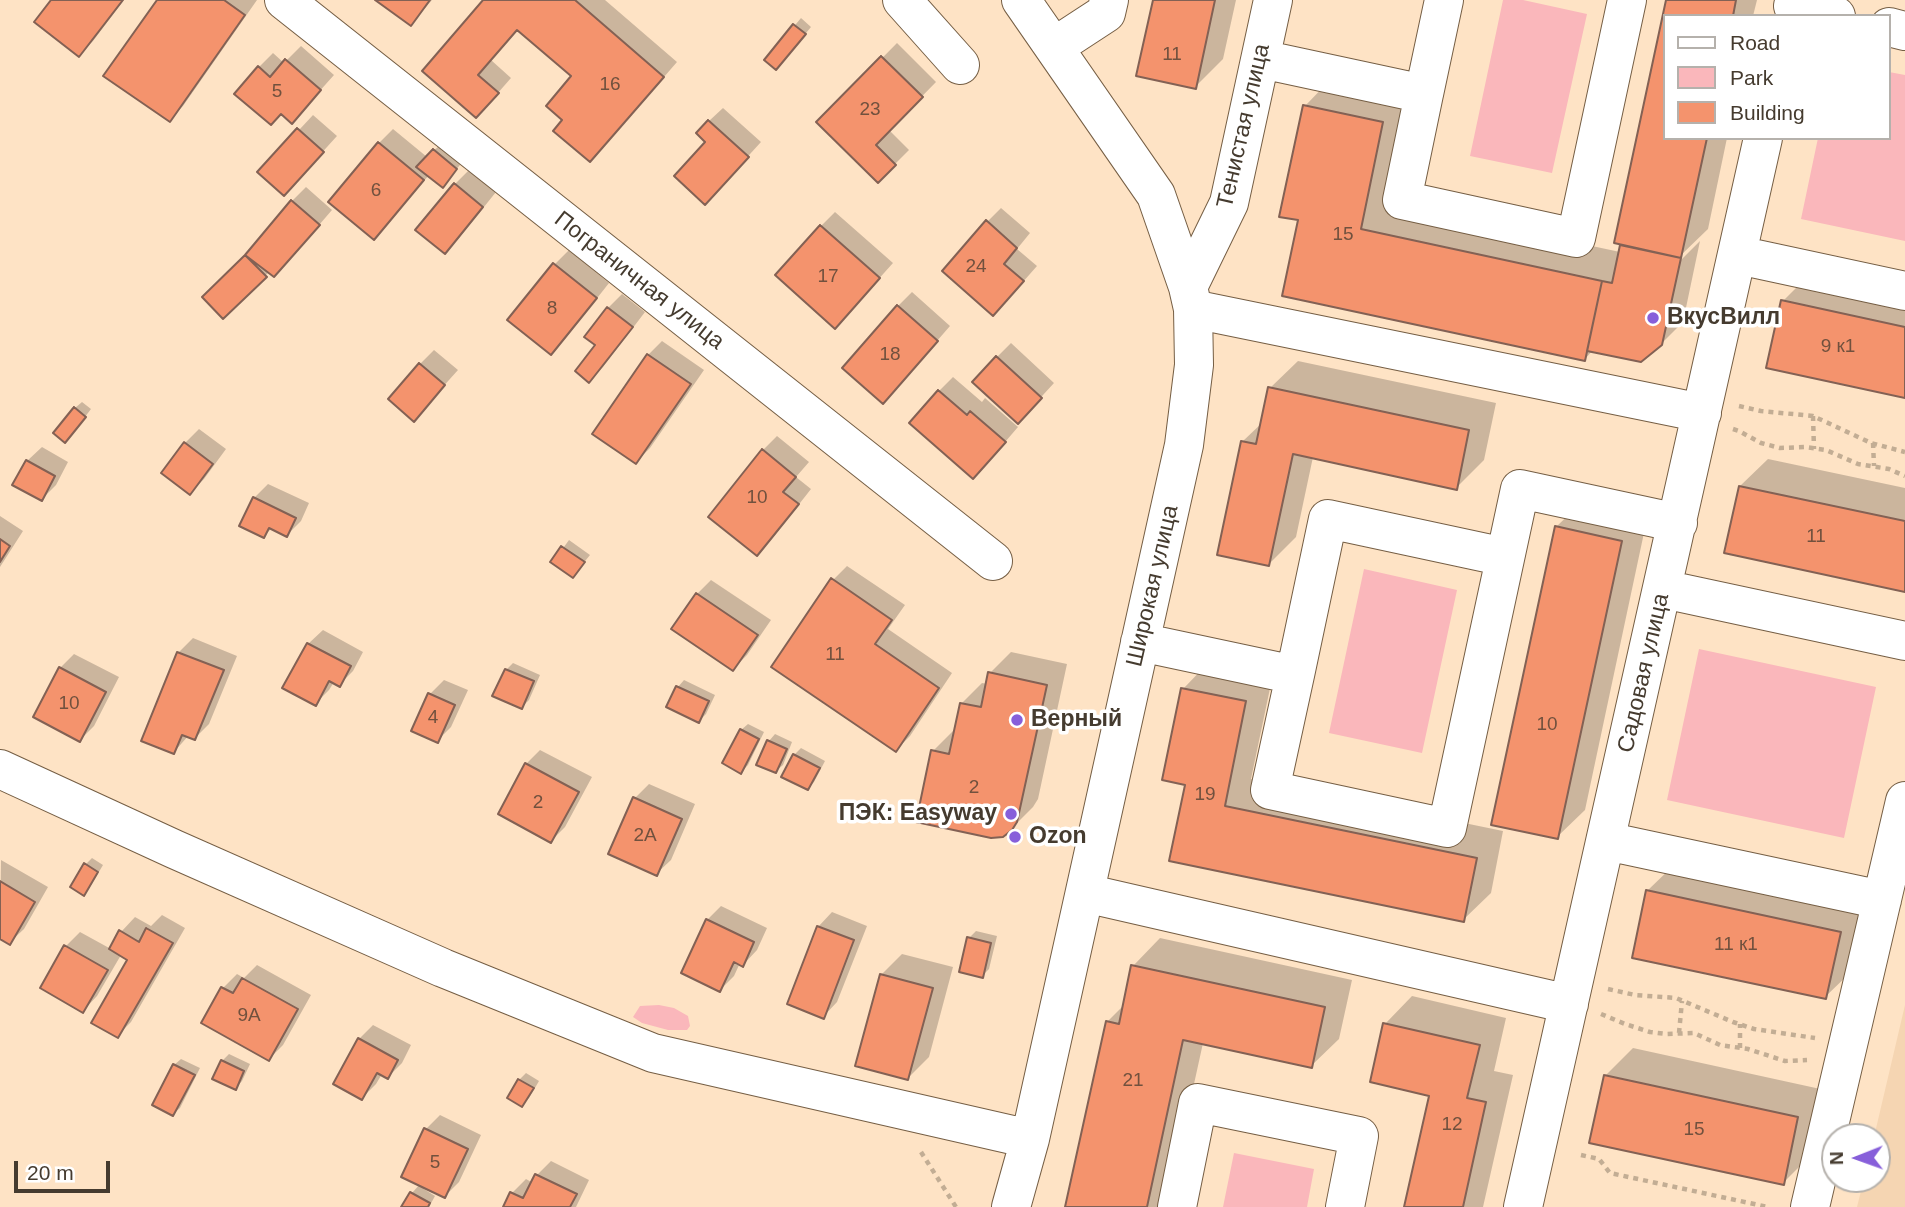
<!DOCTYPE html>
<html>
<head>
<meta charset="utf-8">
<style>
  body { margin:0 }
  #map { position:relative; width:1905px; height:1207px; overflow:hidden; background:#fee3c5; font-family:Arial,sans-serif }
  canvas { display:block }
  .legend { position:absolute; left:1663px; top:14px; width:228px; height:126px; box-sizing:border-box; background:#fff; border:2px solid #b5b1ac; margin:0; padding:9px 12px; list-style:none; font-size:21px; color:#453b2f }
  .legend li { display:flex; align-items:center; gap:14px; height:35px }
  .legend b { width:35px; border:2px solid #b5b1ac }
  .north { position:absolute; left:1821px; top:1123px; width:70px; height:70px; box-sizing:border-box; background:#fff; border:2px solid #b5b1ac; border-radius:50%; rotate:269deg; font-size:19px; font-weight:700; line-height:28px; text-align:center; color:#453b2f }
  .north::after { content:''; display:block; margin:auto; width:24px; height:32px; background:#875fda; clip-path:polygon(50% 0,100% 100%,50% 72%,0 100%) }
  .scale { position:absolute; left:14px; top:1161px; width:96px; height:32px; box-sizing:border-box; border:4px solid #453b2f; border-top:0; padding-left:9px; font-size:21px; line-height:24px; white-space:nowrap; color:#453b2f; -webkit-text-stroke:5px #fff; paint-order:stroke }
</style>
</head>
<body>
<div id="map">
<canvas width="1905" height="1207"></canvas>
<ul class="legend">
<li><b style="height:9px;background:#fff"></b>Road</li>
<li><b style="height:19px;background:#fab7bb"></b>Park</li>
<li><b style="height:19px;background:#f4936d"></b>Building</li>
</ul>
<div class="north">N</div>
<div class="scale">20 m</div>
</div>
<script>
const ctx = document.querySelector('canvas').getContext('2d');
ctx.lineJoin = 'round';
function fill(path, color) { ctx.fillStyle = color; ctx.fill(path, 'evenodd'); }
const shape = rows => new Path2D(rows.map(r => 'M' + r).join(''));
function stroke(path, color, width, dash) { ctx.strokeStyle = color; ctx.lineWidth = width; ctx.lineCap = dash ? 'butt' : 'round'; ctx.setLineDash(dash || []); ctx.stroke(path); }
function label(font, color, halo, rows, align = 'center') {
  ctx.font = font + ' Arial,sans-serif'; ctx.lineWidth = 7; ctx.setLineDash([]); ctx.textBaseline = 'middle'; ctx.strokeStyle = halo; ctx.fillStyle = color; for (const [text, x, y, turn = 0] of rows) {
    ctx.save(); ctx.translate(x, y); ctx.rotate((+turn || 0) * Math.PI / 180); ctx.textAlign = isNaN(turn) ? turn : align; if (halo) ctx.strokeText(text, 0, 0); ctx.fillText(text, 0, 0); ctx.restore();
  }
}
fill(shape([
  [1905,1005,1905,1207,1857,1207,1864,1179,1877,1179,1877,1137,1874,1137]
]), '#f5d5b2');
fill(shape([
  [1503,0,1523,0,1587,14,1552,173,1470,156],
  [1889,72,1905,75,1905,241,1801,219,1818,138,1889,138],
  [1364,569,1457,590,1422,753,1329,733],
  [1699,649,1876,687,1844,838,1667,800],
  [659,1005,674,1008,688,1016,690,1026,687,1030,668,1030,642,1023,633,1017,640,1006],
  [1234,1153,1314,1169,1307,1207,1223,1207]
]), '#fab7bb');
fill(shape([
  [53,0,124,0,93,41,79,55],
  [159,0,257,0,183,106,169,120],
  [378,0,432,0,411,24],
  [485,0,605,0,677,62,604,146,565,120,574,76,518,28,491,60,511,78,490,102,424,70],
  [1154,0,1236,0,1223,59,1195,87],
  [1668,0,1757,0,1753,16,1665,16,1665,138,1727,138,1708,229,1679,257,1679,262,1700,241,1683,322,1661,344,1593,350,1585,359,1300,219,1305,106,1332,78,1410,95,1387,202,1620,252,1623,244],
  [801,18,811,27,783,61,766,60],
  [897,43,936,82,889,130,909,150,878,181,819,122],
  [301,46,334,75,292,122,259,67,273,53,284,63],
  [723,108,761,142,719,188,708,141,709,121],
  [313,115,337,136,298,179,260,172],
  [393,129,427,157,441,144,463,161,449,179,429,175,388,224,374,238,379,143],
  [469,170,496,192,459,238,445,252,418,230,455,184],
  [306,187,332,210,288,261,269,272,223,317,204,297,248,254,292,201],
  [1001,208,1030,233,1017,249,1037,266,1007,300,987,222],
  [835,212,893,263,849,312,821,226],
  [569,250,609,283,565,339,551,353,510,320,555,264],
  [1810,274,1905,294,1905,396,1783,301],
  [912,292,950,326,897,387,898,306],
  [622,294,645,312,603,367,589,381,608,308],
  [662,341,704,370,650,448,636,462,648,355],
  [1011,343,1054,383,1032,407,997,357],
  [434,350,458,370,414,419,420,364],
  [1298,361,1496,403,1484,460,1456,488,1313,457,1296,537,1269,564,1243,441,1263,422,1270,388],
  [953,377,982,402,985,398,1018,427,987,463,939,391],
  [82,402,91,409,72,434,75,408],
  [199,429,226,449,204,479,190,493,185,443],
  [777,436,809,462,796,477,811,489,771,540,757,554,763,450],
  [42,447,68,462,56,485,42,499,14,484,27,461],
  [1768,459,1905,488,1905,590,1740,486],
  [268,484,309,503,301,521,287,535,272,528,264,536,254,498],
  [1584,500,1648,514,1585,810,1557,837,1556,527],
  [0,516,23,531,0,567],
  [569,540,590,555,573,576,553,562],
  [847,566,905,605,888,629,952,673,910,736,896,750,833,580],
  [711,580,771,620,747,655,733,669,697,594],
  [323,630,363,652,353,671,339,685,334,682,329,690,315,704,285,687,308,644],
  [193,638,237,656,209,724,195,738,189,735,174,752,143,740,179,652],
  [1011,652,1067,664,1038,799,1033,807,1011,829,933,751,954,730,956,730,961,704,982,683,988,684,990,673],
  [74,654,119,677,94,726,80,740,60,668],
  [1210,661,1273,674,1251,779,1503,831,1491,893,1463,920,1172,860,1187,784,1183,689],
  [513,663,540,675,529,700,522,707,506,670],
  [444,680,468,690,451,727,437,741,413,731,430,694],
  [684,680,715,695,706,714,699,721,668,706,678,687],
  [748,724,764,732,748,765,741,772,741,730],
  [775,734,792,742,783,765,776,771,769,741],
  [801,748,825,761,814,782,808,788,794,755],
  [540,750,592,777,565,827,551,841,500,813,526,764],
  [649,784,695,804,671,860,656,874,635,798],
  [92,858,103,865,90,887,84,893,85,865],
  [1,860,48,887,24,929,9,943,0,937],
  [1675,864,1867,905,1853,970,1825,997,1647,891],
  [721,906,767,928,757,950,743,965,740,963,734,976,720,990,707,920],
  [832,912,867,926,837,1002,823,1017,818,927],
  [162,915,185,928,131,1022,117,1036,129,959,121,955,97,996,83,1011,42,987,66,946,80,932,111,949,121,932,135,917,151,926],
  [976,931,997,936,989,969,982,976,969,938],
  [1160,938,1352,980,1339,1039,1311,1066,1203,1043,1167,1207,1067,1207,1107,1022,1125,1004,1133,966],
  [902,954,953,967,929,1057,908,1078,881,975],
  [257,965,311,995,283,1045,269,1059,203,1023,223,988,237,974,244,978],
  [1412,996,1506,1018,1494,1071,1513,1075,1483,1207,1405,1207,1431,1094,1385,1024],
  [373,1025,411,1045,402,1063,388,1077,382,1074,376,1084,362,1098,359,1039],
  [1633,1048,1825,1090,1811,1155,1783,1183,1605,1076],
  [229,1054,250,1064,242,1081,236,1088,222,1061],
  [181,1059,200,1068,180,1108,173,1114,174,1065],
  [526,1073,539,1081,529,1098,522,1105,519,1080],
  [440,1115,481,1135,459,1182,445,1196,425,1187,424,1189,435,1196,429,1207,403,1207,412,1193,420,1184,426,1129],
  [551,1161,589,1180,576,1207,505,1207,512,1193,526,1179,533,1183,537,1175]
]), '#0003');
const building = shape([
  [51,0,123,0,79,57,34,22,51,0],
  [157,0,224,0,245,15,170,122,103,76,157,0],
  [375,0,430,0,411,26,375,0],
  [483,0,575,0,664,77,590,162,553,131,562,120,546,106,571,76,517,30,478,75,499,93,476,118,422,71,483,0],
  [1153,0,1215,0,1196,89,1136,76,1153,0],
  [1666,0,1736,0,1733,16,1665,16,1665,138,1707,138,1681,258,1614,243,1666,0],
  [793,24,806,34,776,70,764,60,793,24],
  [881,56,923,97,876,145,896,165,878,183,816,122,881,56],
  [285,59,321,90,292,124,281,114,271,125,234,94,258,66,270,77,285,59],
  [1303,105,1383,122,1361,229,1602,281,1585,361,1282,296,1298,220,1279,217,1303,105],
  [708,120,749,157,705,205,674,176,705,142,696,133,708,120],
  [297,128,324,152,284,196,257,172,297,128],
  [378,142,424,180,374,240,328,202,378,142],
  [433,149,457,169,443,188,416,167,433,149],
  [454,183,483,207,445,254,415,230,454,183],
  [291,200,320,225,274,277,245,255,291,200],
  [986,220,1017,248,1004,264,1024,281,993,316,942,271,986,220],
  [820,225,880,278,835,329,775,275,820,225],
  [1620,245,1681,258,1662,345,1641,362,1587,351,1602,281,1612,283,1620,245],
  [245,255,267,277,223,319,202,297,245,255],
  [553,263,597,298,551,355,507,320,553,263],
  [1781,300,1905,327,1905,398,1766,368,1781,300],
  [897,305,938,341,883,404,842,368,897,305],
  [607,307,633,327,589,383,575,371,595,345,584,337,607,307],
  [647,354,691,384,636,464,592,434,647,354],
  [996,356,1042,398,1018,424,972,382,996,356],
  [419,363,445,385,414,422,388,399,419,363],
  [1268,387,1469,430,1457,490,1293,454,1269,566,1217,555,1241,441,1256,444,1268,387],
  [938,390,967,415,970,411,1006,442,973,479,909,423,938,390],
  [74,407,86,417,65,443,53,433,74,407],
  [184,442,213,464,190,495,161,473,184,442],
  [762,449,796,477,783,492,799,504,757,556,708,517,762,449],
  [26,460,55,476,42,501,12,485,26,460],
  [1739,486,1905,521,1905,592,1724,553,1739,486],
  [253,497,296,518,287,537,269,528,264,538,239,526,253,497],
  [1555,526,1622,541,1558,839,1491,825,1555,526],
  [0,539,10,546,0,562,0,539],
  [561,546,585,562,573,578,550,562,561,546],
  [831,578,892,620,875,644,939,688,896,752,771,667,831,578],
  [696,593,758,635,733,671,671,629,696,593],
  [307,643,351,666,340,687,329,681,316,706,282,688,307,643],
  [177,652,224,670,195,740,182,735,174,754,141,741,177,652],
  [59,667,106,692,80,742,33,717,59,667],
  [505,669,534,681,522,709,492,696,505,669],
  [988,672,1047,685,1017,822,1012,830,1003,837,991,838,916,822,931,750,949,754,960,703,981,707,988,672],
  [676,686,709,701,699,723,666,707,676,686],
  [1181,688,1246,701,1225,806,1477,858,1464,922,1169,861,1185,785,1162,780,1181,688],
  [428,693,455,705,438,743,411,731,428,693],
  [740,729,759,739,741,774,722,763,740,729],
  [767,740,787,749,776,773,756,765,767,740],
  [793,754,820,768,808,790,781,777,793,754],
  [525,763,579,792,551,843,498,814,525,763],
  [633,797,682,819,657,876,608,854,633,797],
  [84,863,98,872,84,896,70,887,84,863],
  [0,881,35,902,10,945,0,939,0,881],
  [1646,890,1841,932,1826,999,1632,958,1646,890],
  [706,919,754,942,743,967,734,962,720,992,681,973,706,919],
  [817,926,854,940,824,1019,787,1004,817,926],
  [146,928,173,943,118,1038,91,1023,127,960,109,949,119,930,139,942,146,928],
  [967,937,991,943,983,978,959,972,967,937],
  [64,945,108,970,83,1013,40,988,64,945],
  [1131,965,1325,1007,1312,1068,1183,1040,1147,1207,1065,1207,1106,1021,1119,1024,1131,965],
  [880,974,933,988,908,1080,855,1066,880,974],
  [242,978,298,1009,269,1061,201,1023,221,987,233,993,242,978],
  [1383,1023,1480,1045,1467,1098,1486,1102,1463,1207,1404,1207,1429,1096,1370,1082,1383,1023],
  [358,1038,398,1060,388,1079,377,1073,362,1100,333,1084,358,1038],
  [221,1060,244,1071,236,1090,212,1079,221,1060],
  [173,1064,195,1075,173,1116,152,1105,173,1064],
  [1604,1075,1798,1117,1784,1185,1589,1143,1604,1075],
  [518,1079,534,1088,522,1107,507,1098,518,1079],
  [424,1128,468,1149,445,1198,401,1177,424,1128],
  [535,1174,577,1194,570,1207,503,1207,510,1192,523,1198,535,1174],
  [410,1192,430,1203,428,1207,401,1207,410,1192]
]);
fill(building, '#f4936d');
stroke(building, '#836154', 2);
const minor = shape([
  [284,0,993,561],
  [902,0,960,65],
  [1793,6,1836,16],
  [1889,27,1905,31],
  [1054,47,1106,13,1109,0],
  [1261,59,1424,94,1402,200,1576,238,1627,0],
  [1424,94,1444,0],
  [1738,255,1905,291],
  [1188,287,1229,203,1273,0],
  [1193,309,1702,413],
  [1663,589,1905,641],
  [1140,642,1295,675,1270,790,1447,828,1520,489,1678,523],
  [1295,675,1328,519,1505,557],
  [0,769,174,849,443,968,653,1053,1030,1139],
  [1606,841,1882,900],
  [1085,893,1569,1004],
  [1011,1207,1030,1139,1184,445,1194,365,1193,309,1188,287,1156,195,1021,0],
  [1177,1207,1198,1103,1359,1136,1345,1207],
  [1523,1207,1763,138],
  [1810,1207,1905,801]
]);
stroke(minor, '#755e44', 40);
stroke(shape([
  [1739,406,1761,411,1813,416,1871,443,1905,452],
  [1813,416,1814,449],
  [1733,429,1739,431,1761,443,1780,448,1805,447,1826,450,1858,464,1889,469,1905,476],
  [1873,443,1874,466],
  [1608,989,1635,995,1676,998,1733,1022,1754,1029,1815,1038],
  [1601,1014,1625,1024,1650,1032,1667,1034,1694,1033,1720,1045,1748,1049,1785,1061,1807,1060],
  [1679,1033,1682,1001],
  [1740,1048,1740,1024],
  [921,1152,956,1207],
  [1581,1155,1599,1159,1610,1173,1768,1207]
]), '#c2ad94', 4.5, [5, 5]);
stroke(minor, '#fff', 38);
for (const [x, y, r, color] of [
  [1653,318,7,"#875fda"],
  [1017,720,7,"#875fda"],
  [1011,814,7,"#875fda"],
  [1015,837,7,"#875fda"]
]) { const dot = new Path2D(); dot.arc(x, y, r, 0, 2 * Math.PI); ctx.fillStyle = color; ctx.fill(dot); stroke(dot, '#fff', 2.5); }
label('19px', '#71513e', null, [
  ["11",1172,55],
  ["16",610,85],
  ["5",277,92],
  ["23",870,110],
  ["6",376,191],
  ["15",1343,235],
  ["24",976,267],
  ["17",828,277],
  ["8",552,309],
  ["9 к1",1838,347],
  ["18",890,355],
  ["10",757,498],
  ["11",1816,537],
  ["11",835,655],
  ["10",69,704],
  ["4",433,718],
  ["10",1547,725],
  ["2",974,788],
  ["19",1205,795],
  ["2",538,803],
  ["2А",645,836],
  ["11 к1",1736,945],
  ["9А",249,1016],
  ["21",1133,1081],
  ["12",1452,1125],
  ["15",1694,1130],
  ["5",435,1163]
]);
label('23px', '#453b2f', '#fff', [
  ["Тенистая улица",1244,126,-77],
  ["Пограничная улица",639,281,38],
  ["Широкая улица",1153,586,-77],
  ["Садовая улица",1644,673,-77]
]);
label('bold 23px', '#453b2f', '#fff', [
  ["ВкусВилл",1667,318],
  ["Верный",1031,720],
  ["ПЭК: Easyway",997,814,"right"],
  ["Ozon",1029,837]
], 'left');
</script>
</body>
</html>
